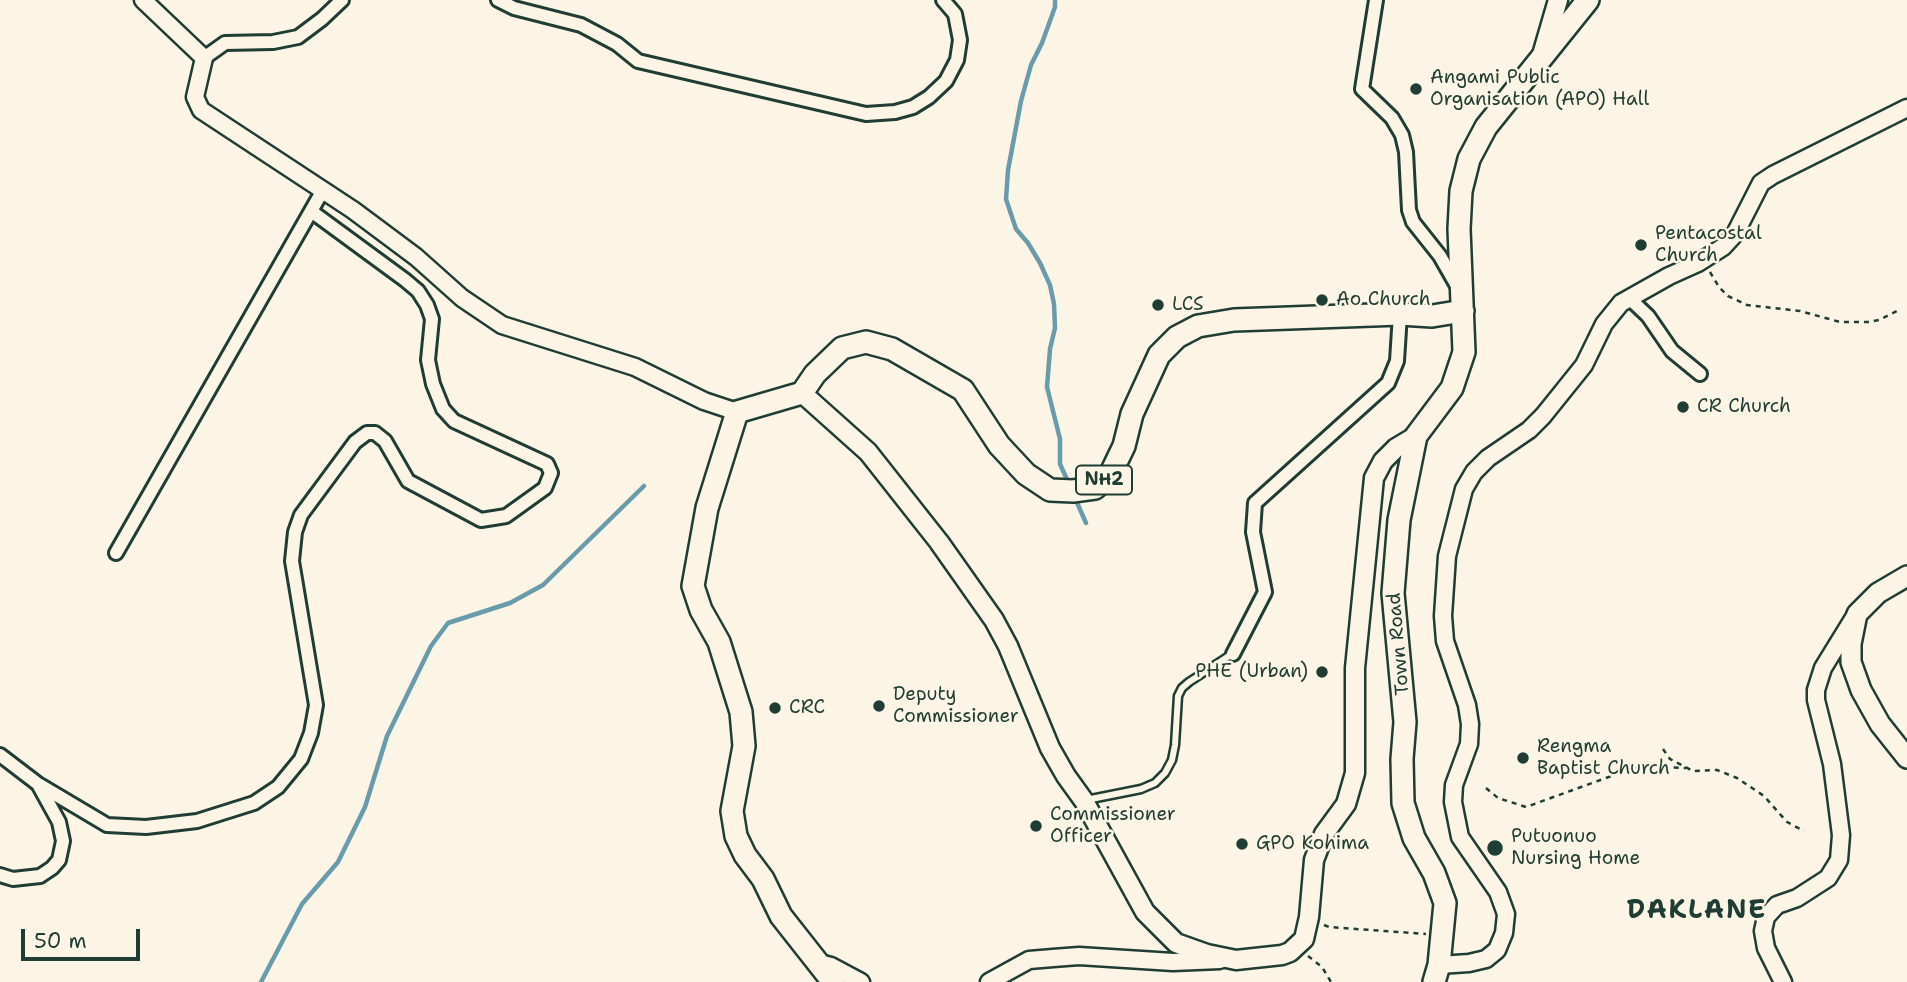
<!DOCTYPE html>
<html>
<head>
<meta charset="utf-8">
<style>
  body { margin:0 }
  #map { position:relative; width:1907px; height:982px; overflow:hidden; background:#fcf5e5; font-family:"Shantell Sans",sans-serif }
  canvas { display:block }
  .scale { position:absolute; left:21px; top:929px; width:119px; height:32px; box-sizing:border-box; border:4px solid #1f3d34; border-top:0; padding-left:9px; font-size:21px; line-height:24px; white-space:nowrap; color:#1f3d34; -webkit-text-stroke:5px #fcf5e5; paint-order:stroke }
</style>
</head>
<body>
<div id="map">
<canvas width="1907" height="982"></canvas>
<div class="scale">50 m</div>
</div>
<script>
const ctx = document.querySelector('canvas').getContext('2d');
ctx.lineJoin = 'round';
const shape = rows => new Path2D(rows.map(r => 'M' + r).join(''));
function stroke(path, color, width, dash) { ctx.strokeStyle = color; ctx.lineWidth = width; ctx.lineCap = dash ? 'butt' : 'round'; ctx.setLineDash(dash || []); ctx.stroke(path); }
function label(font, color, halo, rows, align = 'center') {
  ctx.font = font + ' "Shantell Sans",sans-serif'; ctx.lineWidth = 5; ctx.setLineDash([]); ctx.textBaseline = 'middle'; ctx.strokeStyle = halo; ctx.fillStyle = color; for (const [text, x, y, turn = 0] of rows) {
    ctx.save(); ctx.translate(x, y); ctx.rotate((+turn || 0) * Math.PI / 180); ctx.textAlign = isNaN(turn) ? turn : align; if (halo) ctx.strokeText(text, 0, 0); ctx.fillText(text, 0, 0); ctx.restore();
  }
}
stroke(shape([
  [1055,0,1055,7,1042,43,1031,65,1021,101,1008,170,1006,199,1016,229,1028,243,1040,263,1050,285,1054,304,1055,328,1050,349,1047,387,1060,439,1060,464,1069,484],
  [1075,498,1086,523],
  [261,982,302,904,338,862,365,807,387,736,431,646,448,623,510,603,543,585,644,486]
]), '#689bab', 4.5);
const service = shape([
  [1086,800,1141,789,1155,783,1165,773,1172,760,1175,745,1178,696,1182,688,1189,682,1232,654]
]);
const minor = shape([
  [498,0,514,8,581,25,617,44,638,61,866,114,895,112,913,107,929,97,946,81,957,60,960,40,955,14,943,0],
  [1376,0,1362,89,1392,118,1402,135,1406,152,1409,210,1413,222,1440,256,1456,284],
  [204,58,225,43,273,42,298,37,322,19,342,0],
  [1629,298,1648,316,1672,351,1700,374],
  [116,553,323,190],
  [1233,654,1265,592,1253,532,1255,503,1388,383,1397,361,1400,314],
  [0,755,38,784,59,822,63,841,59,860,52,868,40,876,13,879,0,875],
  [38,784,107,825,146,827,197,821,254,803,278,787,301,759,311,733,316,705,292,561,295,532,301,515,355,442,367,433,375,433,385,441,408,481,481,520,506,516,545,488,551,473,547,464,454,421,443,409,433,384,428,360,432,319,427,305,418,291,405,280,311,211]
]);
const tertiary = shape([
  [143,0,204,58,195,97,201,110,353,210,416,257,462,298,502,325,635,367,704,401,737,412],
  [819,963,831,966,861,982],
  [1439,965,1469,963,1486,959,1497,950,1504,933,1506,914,1498,892,1460,837,1453,802,1454,785,1469,744,1470,724,1467,705,1445,641,1443,616,1447,556,1464,489,1474,472,1488,458,1529,430,1543,416,1584,365,1604,324,1621,303,1669,276,1698,263,1723,247,1735,234,1761,183,1773,175,1907,108],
  [989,982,1029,960,1053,958,1079,956,1173,962,1220,960],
  [1783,982,1766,948,1763,931,1766,917,1777,905,1797,898,1828,878,1839,860,1841,835,1832,764,1816,700,1816,690,1823,668,1855,616]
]);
const secondary = shape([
  [1542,55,1558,0],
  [802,393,868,452,939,542,994,620,1008,646,1050,748,1066,776,1084,801,1145,912,1176,943,1207,954,1236,960,1282,955,1290,952,1304,939,1309,917,1314,860,1324,834,1346,804,1355,773,1355,668,1374,478,1383,461,1396,448,1416,436]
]);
const primary = shape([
  [1907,576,1878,593,1857,614,1851,644,1851,662,1861,690,1880,724,1907,758]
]);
const trunk = shape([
  [833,982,781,916,763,879,745,855,736,836,732,811,744,746,741,712,719,642,701,610,693,586,707,508,737,412,802,393,815,374,842,348,866,342,892,349,963,390,999,445,1026,474,1050,490,1073,491,1095,488,1110,475,1124,446,1132,414,1159,355,1177,337,1198,326,1234,320,1400,314,1432,316,1463,311],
  [1434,982,1439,965,1445,903,1434,873,1414,838,1403,803,1402,759,1405,722,1393,593,1399,520,1416,436,1452,388,1464,352,1459,229,1461,191,1469,159,1486,127,1588,0]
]);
stroke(service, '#1f3d34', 11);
stroke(minor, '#1f3d34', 18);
stroke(tertiary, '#1f3d34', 21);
stroke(secondary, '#1f3d34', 23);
stroke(primary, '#1f3d34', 24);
stroke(trunk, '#1f3d34', 26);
stroke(shape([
  [1710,272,1719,287,1728,296,1747,305,1800,311,1840,322,1868,322,1879,320,1901,309],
  [1663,749,1670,759,1693,771,1717,770,1737,778,1764,796,1787,822,1804,831],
  [1486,788,1498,798,1526,807,1639,766,1686,768],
  [1324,925,1329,927,1426,934],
  [1308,956,1322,967,1331,982]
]), '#1f3d34', 2.5, [5, 5]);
stroke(service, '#fcf5e5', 6);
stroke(minor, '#fcf5e5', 12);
stroke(tertiary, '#fcf5e5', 16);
stroke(secondary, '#fcf5e5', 18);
stroke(primary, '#fcf5e5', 19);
stroke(trunk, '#fcf5e5', 21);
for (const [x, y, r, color] of [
  [1416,89,7,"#1f3d34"],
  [1641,245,7,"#1f3d34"],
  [1322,300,7,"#1f3d34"],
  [1158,305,7,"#1f3d34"],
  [1683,407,7,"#1f3d34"],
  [1322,672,7,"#1f3d34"],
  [879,706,7,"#1f3d34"],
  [775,708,7,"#1f3d34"],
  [1523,758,7,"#1f3d34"],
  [1036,826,7,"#1f3d34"],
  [1242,844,7,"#1f3d34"],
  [1495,848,9,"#1f3d34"]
]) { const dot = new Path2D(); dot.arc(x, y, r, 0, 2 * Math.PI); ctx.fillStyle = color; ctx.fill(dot); stroke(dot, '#fcf5e5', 2.5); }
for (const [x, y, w] of [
  [1104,480,56]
]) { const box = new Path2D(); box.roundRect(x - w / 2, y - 14.5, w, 29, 5); ctx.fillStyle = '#fcf5e5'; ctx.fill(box); stroke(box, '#1f3d34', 2); }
label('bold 18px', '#1f3d34', null, [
  ["NH2",1104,480]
]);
label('19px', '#1f3d34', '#fcf5e5', [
  ["Angami Public",1430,78],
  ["Organisation (APO) Hall",1430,100],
  ["Pentacostal",1655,234],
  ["Church",1655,256],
  ["Ao Church",1336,300],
  ["LCS",1172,305],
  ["CR Church",1697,407],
  ["PHE (Urban)",1308,672,"right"],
  ["Deputy",893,695],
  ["Commissioner",893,717],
  ["CRC",789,708],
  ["Rengma",1537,747],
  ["Baptist Church",1537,769],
  ["Commissioner",1050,815],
  ["Officer",1050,837],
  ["Putuonuo",1511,837],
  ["Nursing Home",1511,859],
  ["GPO Kohima",1256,844]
], 'left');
label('19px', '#1f3d34', '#fcf5e5', [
  ["Town Road",1399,644,-95]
]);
ctx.letterSpacing = '2px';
label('bold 26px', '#1f3d34', '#fcf5e5', [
  ["DAKLANE",1697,911]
]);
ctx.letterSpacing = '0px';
</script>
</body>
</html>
